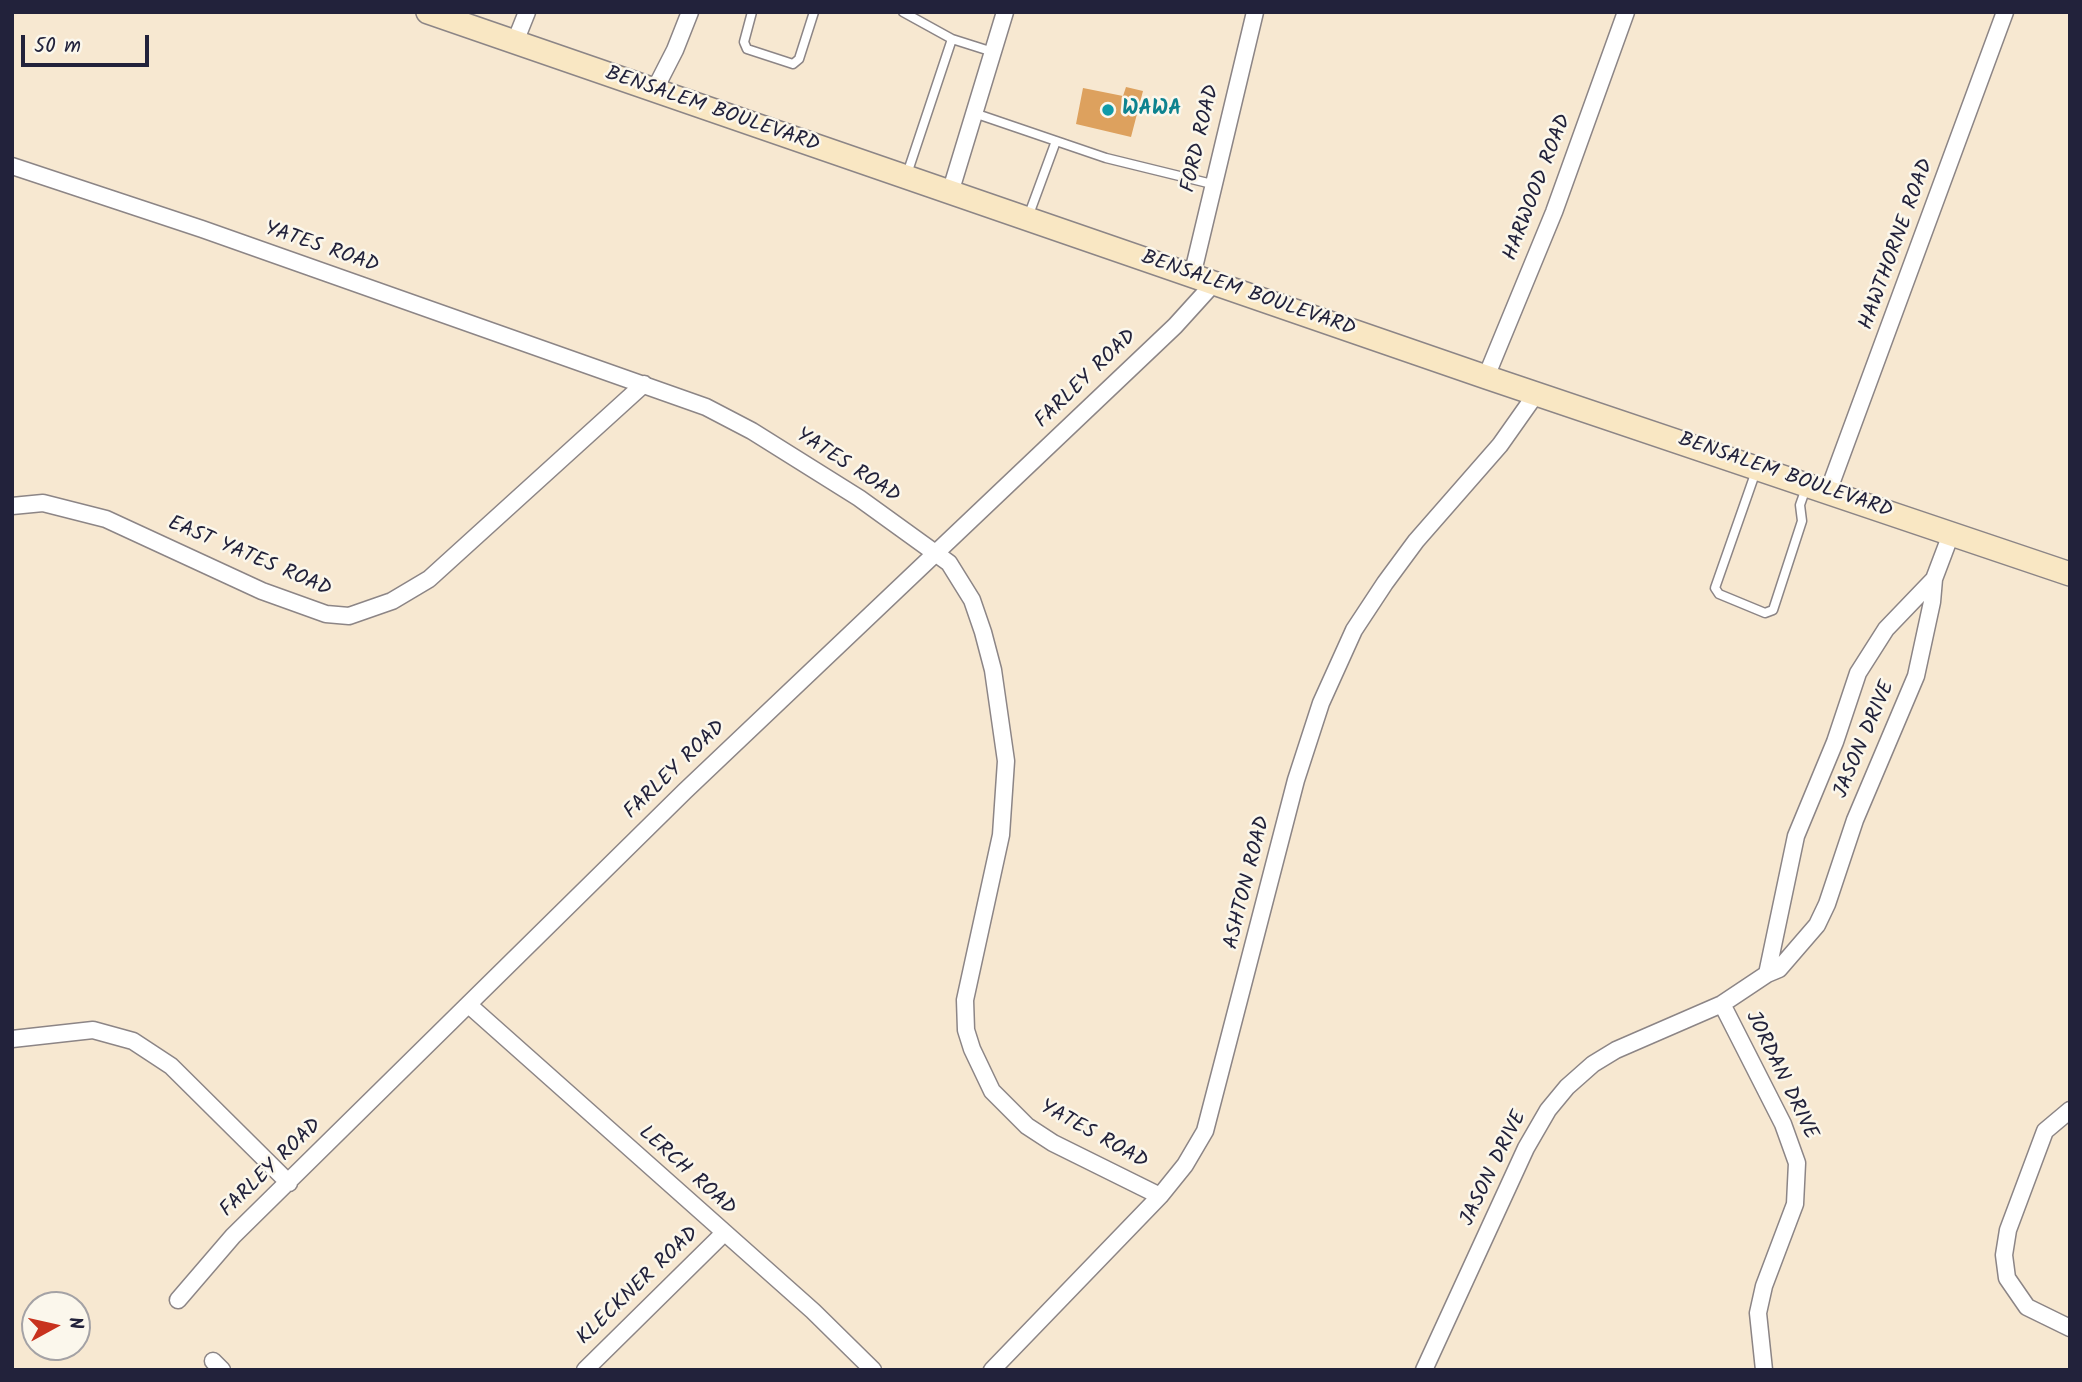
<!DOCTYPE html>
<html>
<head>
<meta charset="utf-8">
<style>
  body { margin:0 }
  #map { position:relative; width:2082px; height:1382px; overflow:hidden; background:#f7e8d1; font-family:Kalam,sans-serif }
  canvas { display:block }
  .frame { position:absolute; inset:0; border:14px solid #22223b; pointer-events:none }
  .north { position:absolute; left:21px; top:1291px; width:70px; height:70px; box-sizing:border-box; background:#fbf7ec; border:2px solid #a4a2a5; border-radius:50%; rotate:82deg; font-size:19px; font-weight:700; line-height:28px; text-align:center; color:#22223b }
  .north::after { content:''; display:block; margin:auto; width:24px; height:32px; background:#c8321e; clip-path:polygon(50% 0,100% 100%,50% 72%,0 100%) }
  .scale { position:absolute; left:21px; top:35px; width:128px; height:32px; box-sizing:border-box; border:4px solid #22223b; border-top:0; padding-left:9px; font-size:21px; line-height:24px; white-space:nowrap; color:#22223b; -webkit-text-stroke:5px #fbf7ec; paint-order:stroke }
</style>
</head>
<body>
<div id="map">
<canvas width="2082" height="1382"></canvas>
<div class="frame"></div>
<div class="north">N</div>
<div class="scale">50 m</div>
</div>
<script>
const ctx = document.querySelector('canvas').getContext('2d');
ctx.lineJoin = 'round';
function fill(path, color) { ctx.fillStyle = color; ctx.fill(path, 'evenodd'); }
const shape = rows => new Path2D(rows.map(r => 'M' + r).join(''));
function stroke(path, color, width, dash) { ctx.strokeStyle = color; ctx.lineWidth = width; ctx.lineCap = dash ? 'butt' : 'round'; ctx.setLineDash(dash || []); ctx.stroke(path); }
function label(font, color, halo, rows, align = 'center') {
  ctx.font = font + ' Kalam,sans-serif'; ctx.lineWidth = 5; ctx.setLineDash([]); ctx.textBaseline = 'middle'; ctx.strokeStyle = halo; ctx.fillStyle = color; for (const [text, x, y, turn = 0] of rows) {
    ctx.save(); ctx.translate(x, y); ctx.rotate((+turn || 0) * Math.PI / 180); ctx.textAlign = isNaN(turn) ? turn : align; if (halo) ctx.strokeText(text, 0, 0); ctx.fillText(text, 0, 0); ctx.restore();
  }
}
fill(shape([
  [1126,87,1143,91,1131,137,1076,124,1083,88,1123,96]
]), '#dda15e');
const service = shape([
  [752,12,744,42,747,49,793,64,799,59,814,12],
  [903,12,952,39],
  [974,113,1106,158,1212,184],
  [907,174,952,39,993,52],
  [1028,217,1056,141],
  [1756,471,1715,588,1719,594,1765,613,1773,610,1802,521,1800,505,1806,488]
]);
const minor = shape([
  [515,42,527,12],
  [654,91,675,50,690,12],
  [12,166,202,229,706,407,752,431,859,498,949,563,972,600,983,632,993,670,1006,761,1001,835,965,1000,966,1030,972,1049,992,1091,1027,1126,1053,1143,1160,1196],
  [950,193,1005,12],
  [1192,276,1255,12],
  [1486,377,1554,212,1626,12],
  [1828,492,2005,12],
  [12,506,43,503,106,519,262,591,326,614,349,616,392,601,429,579,644,384],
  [1767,974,1796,836,1835,742,1858,673,1886,629,1934,579],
  [1722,1004,1783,1124,1797,1163,1795,1204,1764,1286,1758,1313,1764,1370],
  [470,1006,813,1311,873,1370],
  [12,1039,93,1030,133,1041,171,1066,289,1183],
  [2070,1110,2045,1131,2008,1230,2004,1255,2007,1278,2027,1307,2070,1328],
  [178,1300,233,1236,685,791,1175,326,1214,283],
  [213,1361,222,1370],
  [585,1370,723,1234],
  [992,1370,1160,1196,1185,1165,1205,1131,1296,780,1321,703,1354,630,1385,583,1416,541,1500,445,1536,394],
  [1424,1370,1526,1148,1548,1110,1567,1087,1593,1064,1616,1050,1722,1004,1767,974,1779,969,1817,925,1827,904,1855,820,1916,676,1932,602,1934,579,1951,534]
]);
const secondary = shape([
  [428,12,1486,377,2070,574]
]);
stroke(service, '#8c8586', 11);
stroke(minor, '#8c8586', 19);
stroke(secondary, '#8c8586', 26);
stroke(service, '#fff', 8);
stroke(minor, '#fff', 16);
stroke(secondary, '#f9e7c3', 23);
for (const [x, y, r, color] of [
  [1108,110,7,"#0f9aa8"]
]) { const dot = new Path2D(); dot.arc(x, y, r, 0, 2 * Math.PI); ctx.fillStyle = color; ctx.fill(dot); stroke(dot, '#fbf7ec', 2.5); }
label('bold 21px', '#0d838f', '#fbf7ec', [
  ["WAWA",1122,110]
], 'left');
label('21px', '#22223b', '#fbf7ec', [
  ["BENSALEM BOULEVARD",712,111,19],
  ["FORD ROAD",1202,139,-77],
  ["HARWOOD ROAD",1539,188,-69],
  ["HAWTHORNE ROAD",1898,245,-70],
  ["YATES ROAD",321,249,19],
  ["BENSALEM BOULEVARD",1248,295,19],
  ["FARLEY ROAD",1087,380,-44],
  ["YATES ROAD",847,467,33],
  ["BENSALEM BOULEVARD",1785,477,19],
  ["EAST YATES ROAD",249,558,23],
  ["JASON DRIVE",1866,740,-67],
  ["FARLEY ROAD",676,771,-44],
  ["ASHTON ROAD",1249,883,-76],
  ["JORDAN DRIVE",1780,1076,64],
  ["YATES ROAD",1093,1136,29],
  ["FARLEY ROAD",272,1169,-44],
  ["JASON DRIVE",1495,1169,-64],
  ["LERCH ROAD",686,1172,42],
  ["KLECKNER ROAD",639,1287,-44]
]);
</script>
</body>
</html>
